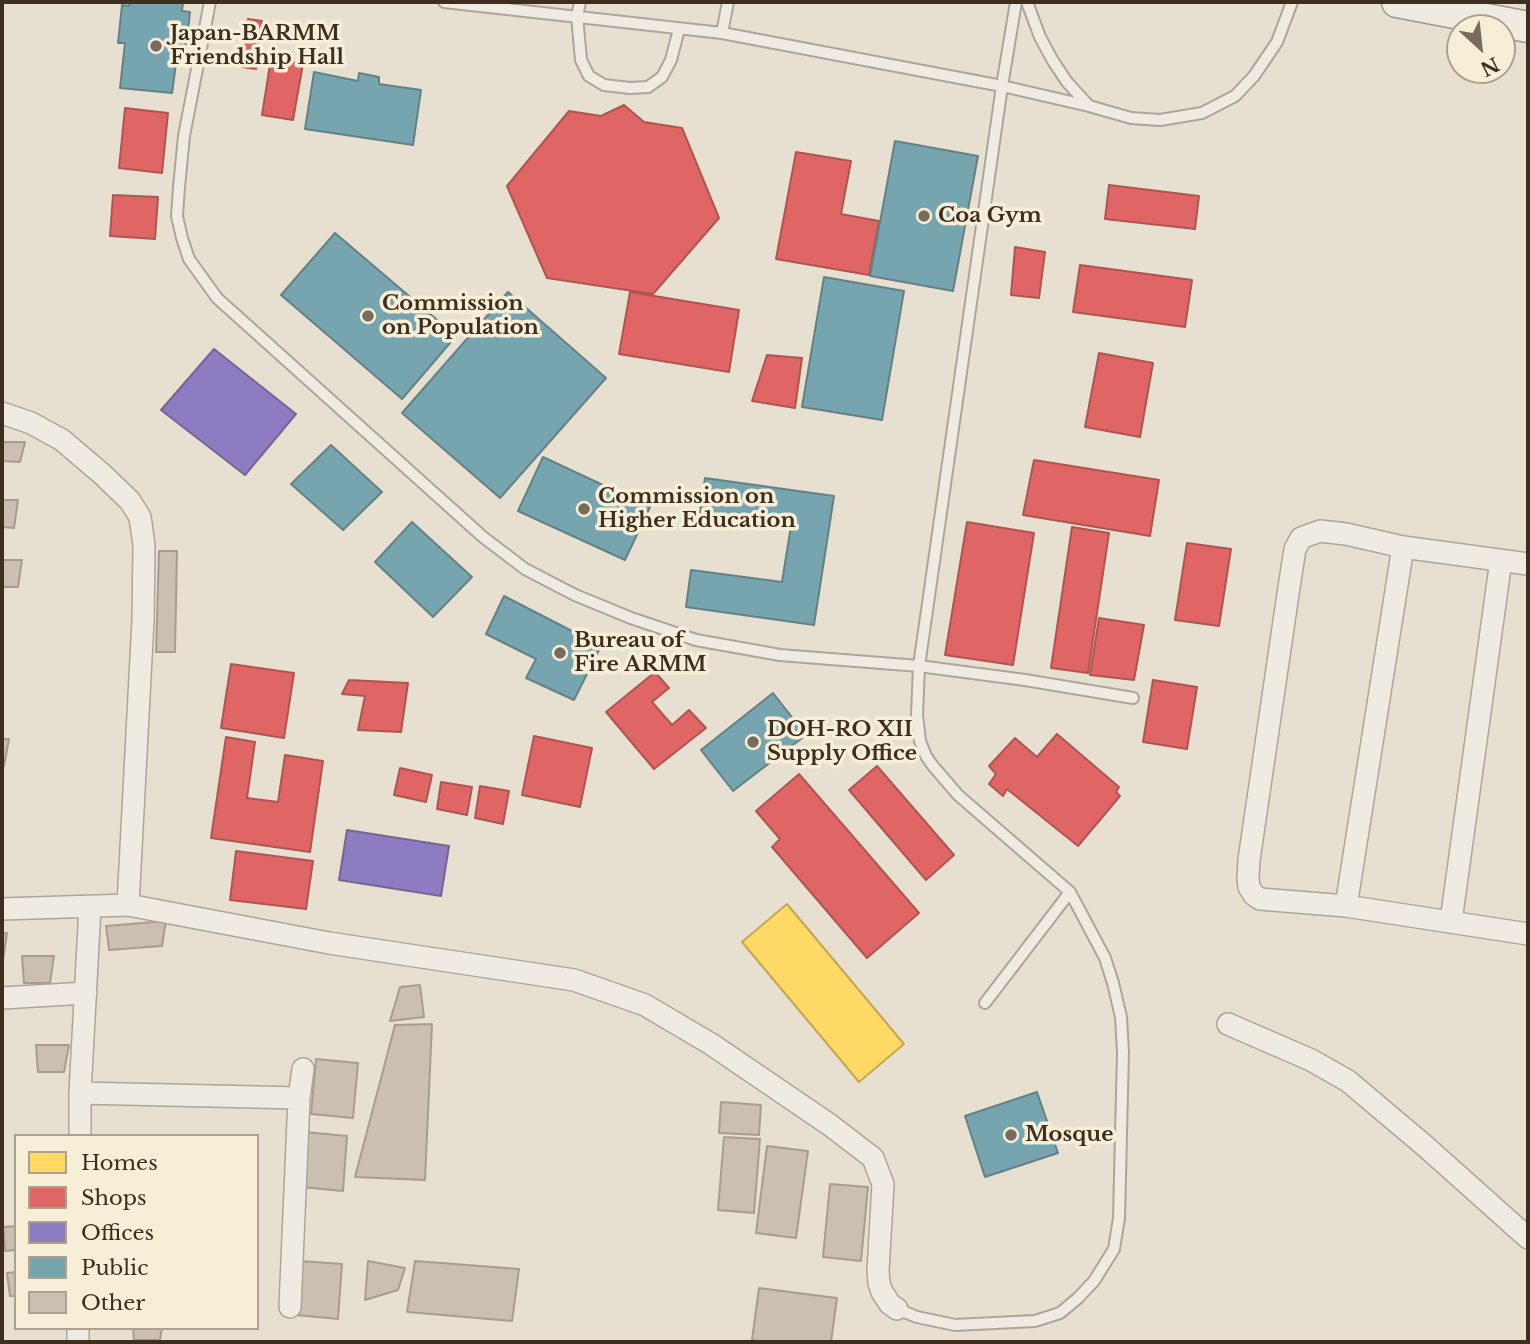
<!DOCTYPE html>
<html>
<head>
<meta charset="utf-8">
<style>
  body { margin:0 }
  #map { position:relative; width:1530px; height:1344px; overflow:hidden; background:#e7e0d1; font-family:"Libre Baskerville",serif }
  canvas { display:block }
  .frame { position:absolute; inset:0; border:4px solid #3d2e20; pointer-events:none }
  .legend { position:absolute; left:14px; top:1134px; width:245px; height:196px; box-sizing:border-box; background:#f7eed8; border:2px solid #ada18e; margin:0; padding:9px 12px; list-style:none; font-size:21px; color:#3d2e20 }
  .legend li { display:flex; align-items:center; gap:14px; height:35px }
  .legend b { width:35px; border:2px solid #ada18e }
  .north { position:absolute; left:1446px; top:14px; width:70px; height:70px; box-sizing:border-box; background:#f7eed8; border:2px solid #ada18e; border-radius:50%; rotate:153deg; font-size:19px; font-weight:700; line-height:28px; text-align:center; color:#3d2e20 }
  .north::after { content:''; display:block; margin:auto; width:24px; height:32px; background:#786c5e; clip-path:polygon(50% 0,100% 100%,50% 72%,0 100%) }
</style>
</head>
<body>
<div id="map">
<canvas width="1530" height="1344"></canvas>
<div class="frame"></div>
<ul class="legend">
<li><b style="height:19px;background:#ffd966"></b>Homes</li>
<li><b style="height:19px;background:#e06666"></b>Shops</li>
<li><b style="height:19px;background:#8e7cc3"></b>Offices</li>
<li><b style="height:19px;background:#76a5af"></b>Public</li>
<li><b style="height:19px;background:#cbbfb2"></b>Other</li>
</ul>
<div class="north">N</div>
</div>
<script>
const ctx = document.querySelector('canvas').getContext('2d');
ctx.lineJoin = 'round';
function fill(path, color) { ctx.fillStyle = color; ctx.fill(path, 'evenodd'); }
const shape = rows => new Path2D(rows.map(r => 'M' + r).join(''));
function stroke(path, color, width, dash) { ctx.strokeStyle = color; ctx.lineWidth = width; ctx.lineCap = dash ? 'butt' : 'round'; ctx.setLineDash(dash || []); ctx.stroke(path); }
function label(font, color, halo, rows, align = 'center') {
  ctx.font = font + ' "Libre Baskerville",serif'; ctx.lineWidth = 7; ctx.setLineDash([]); ctx.textBaseline = 'middle'; ctx.strokeStyle = halo; ctx.fillStyle = color; for (const [text, x, y, turn = 0] of rows) {
    ctx.save(); ctx.translate(x, y); ctx.rotate((+turn || 0) * Math.PI / 180); ctx.textAlign = isNaN(turn) ? turn : align; if (halo) ctx.strokeText(text, 0, 0); ctx.fillText(text, 0, 0); ctx.restore();
  }
}
const homes = shape([
  [787,904,904,1044,859,1082,742,942,787,904]
]);
fill(homes, '#ffd966');
stroke(homes, '#c5a651', 2);
const shops = shape([
  [248,19,262,21,256,69,242,67,248,19],
  [271,58,303,64,293,120,262,115,271,58],
  [624,105,644,122,682,128,719,218,653,294,547,278,507,186,569,111,601,116,624,105],
  [125,108,168,113,162,173,119,168,125,108],
  [796,152,851,161,841,214,879,221,869,275,776,259,796,152],
  [1109,185,1199,196,1195,229,1105,219,1109,185],
  [113,195,158,197,155,239,110,236,113,195],
  [1015,247,1045,252,1039,298,1011,295,1015,247],
  [1080,265,1192,280,1185,327,1073,312,1080,265],
  [630,292,739,310,729,372,619,354,630,292],
  [1099,353,1153,363,1140,437,1085,427,1099,353],
  [767,355,802,358,795,408,752,401,767,355],
  [1034,460,1159,480,1150,536,1023,515,1034,460],
  [967,522,1034,533,1013,665,945,655,967,522],
  [1072,527,1109,533,1088,673,1051,668,1072,527],
  [1187,543,1231,549,1219,626,1175,620,1187,543],
  [1099,618,1144,625,1134,680,1090,675,1099,618],
  [231,664,294,673,284,738,221,728,231,664],
  [655,672,669,688,652,702,672,725,689,710,706,728,654,769,606,712,655,672],
  [349,680,408,683,401,732,358,730,365,696,342,694,349,680],
  [1153,680,1197,687,1187,749,1143,742,1153,680],
  [1057,734,1119,787,1116,792,1120,796,1078,846,1007,789,1003,796,989,784,996,774,989,766,1015,738,1037,757,1057,734],
  [534,736,592,748,580,807,522,795,534,736],
  [226,737,255,742,247,798,278,802,285,755,323,761,310,852,211,838,226,737],
  [877,766,954,855,926,880,849,790,877,766],
  [400,768,432,775,426,802,394,795,400,768],
  [799,774,919,913,867,958,772,847,780,839,756,811,799,774],
  [441,782,472,787,467,815,437,809,441,782],
  [480,786,509,791,503,824,475,818,480,786],
  [236,851,313,861,306,909,230,900,236,851]
]);
fill(shops, '#e06666');
stroke(shops, '#af5551', 2);
const offices = shape([
  [214,349,296,414,245,475,161,410,214,349],
  [347,830,449,846,441,896,339,880,347,830]
]);
fill(offices, '#8e7cc3');
stroke(offices, '#766592', 2);
const public = shape([
  [130,2,183,2,182,11,190,12,186,50,178,49,172,93,120,88,125,43,118,43,122,5,129,6,130,2],
  [314,72,358,81,359,73,379,77,379,84,421,90,413,145,305,129,314,72],
  [895,141,978,156,953,291,870,276,895,141],
  [335,233,456,336,402,399,281,295,335,233],
  [824,277,904,291,882,420,802,407,824,277],
  [508,292,606,378,500,498,402,413,508,292],
  [331,445,382,492,343,530,291,484,331,445],
  [543,457,650,507,625,560,518,511,543,457],
  [705,478,834,496,814,625,686,607,691,570,782,582,791,526,700,513,705,478],
  [412,522,472,577,433,617,375,562,412,522],
  [504,596,601,646,574,700,526,678,536,659,486,634,504,596],
  [773,693,806,735,733,791,701,750,773,693],
  [1037,1092,1058,1153,985,1177,965,1116,1037,1092]
]);
fill(public, '#76a5af');
stroke(public, '#658184', 2);
const building = shape([
  [2,442,25,442,20,462,2,461,2,442],
  [2,500,18,500,14,528,2,527,2,500],
  [159,551,177,551,175,652,156,652,159,551],
  [2,560,22,560,18,587,2,587,2,560],
  [2,739,9,739,4,766,2,766,2,739],
  [166,921,162,946,109,950,106,926,166,921],
  [2,933,7,933,3,960,2,960,2,933],
  [22,956,54,956,50,983,24,983,22,956],
  [420,985,424,1017,390,1021,400,987,420,985],
  [432,1024,425,1180,355,1177,395,1025,432,1024],
  [36,1045,69,1045,64,1072,38,1072,36,1045],
  [316,1059,358,1063,353,1118,311,1114,316,1059],
  [721,1102,761,1105,759,1135,719,1133,721,1102],
  [305,1132,347,1136,343,1191,301,1187,305,1132],
  [724,1137,760,1139,754,1213,718,1210,724,1137],
  [767,1146,808,1151,796,1238,756,1233,767,1146],
  [830,1184,868,1187,861,1261,823,1257,830,1184],
  [16,1226,16,1250,5,1251,3,1227,16,1226],
  [300,1261,342,1264,338,1319,296,1315,300,1261],
  [368,1261,405,1268,398,1290,365,1300,368,1261],
  [415,1261,519,1269,512,1321,407,1312,415,1261],
  [16,1272,16,1296,10,1296,7,1273,16,1272],
  [759,1288,837,1298,831,1342,767,1342,752,1340,759,1288],
  [133,1328,162,1328,160,1340,134,1340,133,1328]
]);
fill(building, '#cbbfb2');
stroke(building, '#a89c90', 2);
const lane = shape([
  [210,2,184,136,179,187,177,216,182,238,189,259,217,298,483,537,525,569,575,595,631,618,696,640,780,655,919,666,1025,680,1133,698],
  [444,2,722,33,1002,86,1089,106],
  [580,2,577,16,581,60,589,76,604,85,630,88,648,87,662,77,671,60,679,29],
  [1027,2,1040,37,1053,61,1067,82,1089,106,1131,118,1160,120,1202,113,1235,96,1254,76,1277,42,1292,2],
  [722,33,728,2],
  [985,1003,1070,892],
  [897,1309,917,1317,955,1325,1035,1321,1060,1313,1078,1298,1094,1281,1114,1249,1119,1218,1123,1052,1121,1017,1113,983,1105,958,1070,892,958,795,933,766,926,756,920,741,917,715,919,666,1002,86,1016,2]
]);
const street = shape([
  [2,413,31,423,62,440,102,474,130,501,140,517,144,545,143,620,128,905,329,943,574,980,645,1005,711,1044,830,1125,873,1158,883,1184,878,1271,879,1283,882,1292,890,1304,897,1309],
  [1528,564,1403,547,1346,534,1320,531,1301,538,1295,549,1288,594,1249,860,1248,879,1249,887,1254,895,1260,899,1346,906,1528,934],
  [1346,906,1403,547],
  [2,909,128,905],
  [1451,921,1501,560],
  [2,998,86,993],
  [1228,1024,1311,1060,1348,1081,1425,1146,1528,1238],
  [80,1093,299,1098],
  [80,1136,80,1093,90,907],
  [290,1307,299,1098,303,1069],
  [78,1342,78,1328]
]);
const secondary = shape([
  [1397,2,1528,27]
]);
stroke(lane, '#ada599', 14);
stroke(street, '#ada599', 24);
stroke(secondary, '#9c958a', 33);
stroke(lane, '#efebe3', 10);
stroke(street, '#efebe3', 21);
stroke(secondary, '#efebe3', 30);
for (const [x, y, r, color] of [
  [156,46,7,"#786c5e"],
  [924,216,7,"#786c5e"],
  [368,316,7,"#786c5e"],
  [584,509,7,"#786c5e"],
  [560,653,7,"#786c5e"],
  [753,742,7,"#786c5e"],
  [1011,1135,7,"#786c5e"]
]) { const dot = new Path2D(); dot.arc(x, y, r, 0, 2 * Math.PI); ctx.fillStyle = color; ctx.fill(dot); stroke(dot, '#f7eed8', 2.5); }
label('bold 21px', '#3d2e20', '#f7eed8', [
  ["Japan-BARMM",170,34],
  ["Friendship Hall",170,58],
  ["Coa Gym",938,216],
  ["Commission",382,304],
  ["on Population",382,328],
  ["Commission on",598,497],
  ["Higher Education",598,521],
  ["Bureau of",574,641],
  ["Fire ARMM",574,665],
  ["DOH-RO XII",767,730],
  ["Supply Office",767,754],
  ["Mosque",1025,1135]
], 'left');
</script>
</body>
</html>
